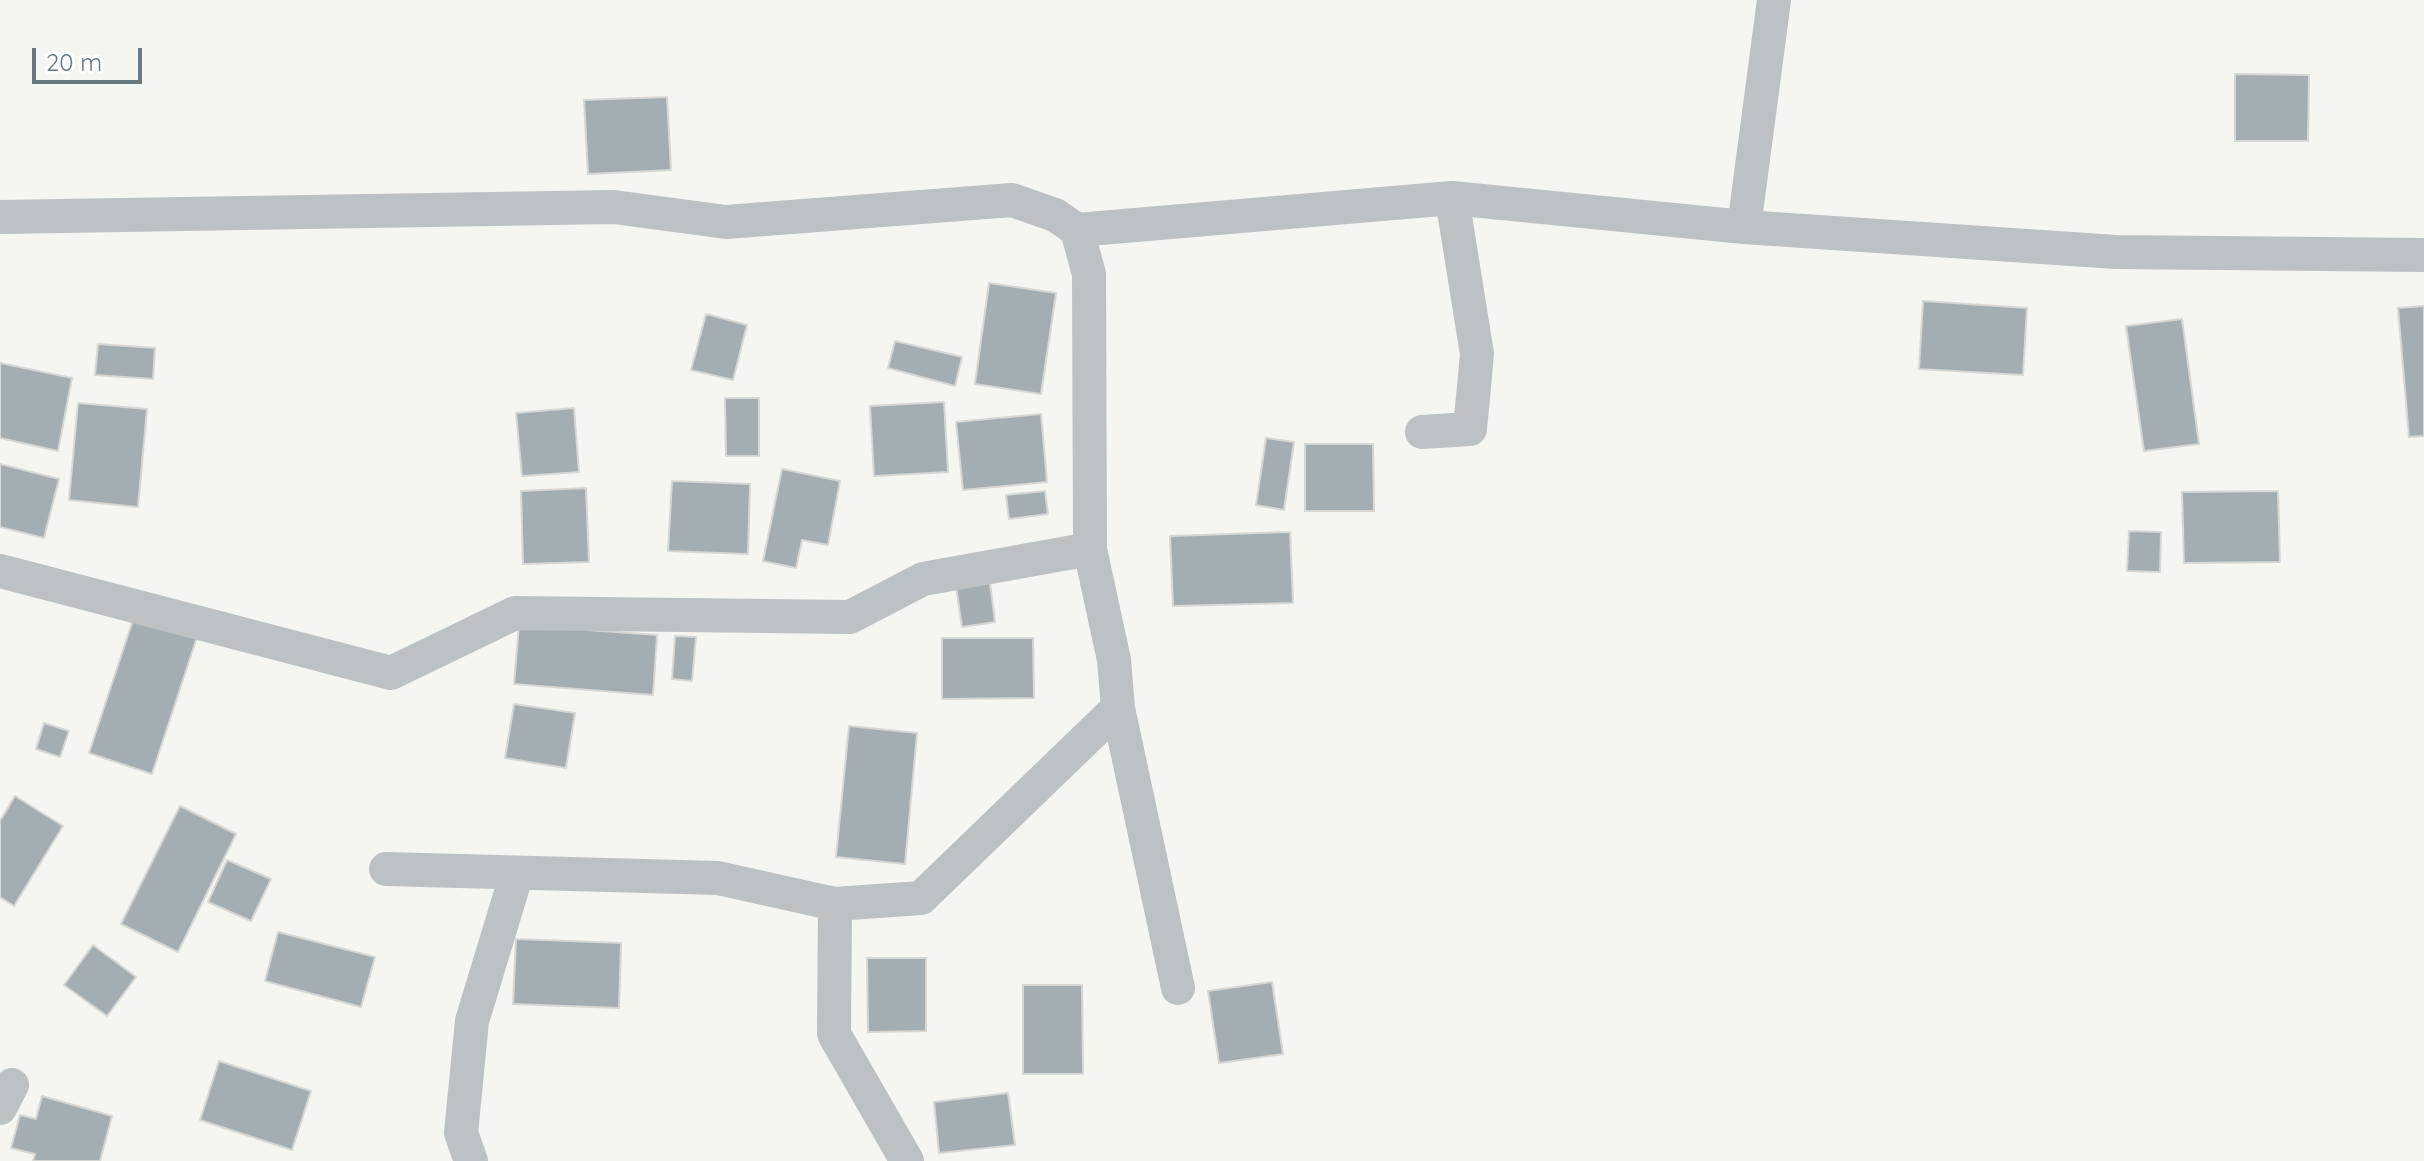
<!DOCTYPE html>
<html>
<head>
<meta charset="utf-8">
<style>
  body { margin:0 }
  #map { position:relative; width:2424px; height:1161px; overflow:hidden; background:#f5f5f2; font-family:Quicksand,sans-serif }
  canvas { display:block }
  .scale { position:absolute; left:32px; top:48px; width:110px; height:36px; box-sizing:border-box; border:4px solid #667881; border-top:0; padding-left:10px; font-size:24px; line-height:28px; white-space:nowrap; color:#667881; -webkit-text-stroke:6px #fff; paint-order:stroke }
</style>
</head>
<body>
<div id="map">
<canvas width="2424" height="1161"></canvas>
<div class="scale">20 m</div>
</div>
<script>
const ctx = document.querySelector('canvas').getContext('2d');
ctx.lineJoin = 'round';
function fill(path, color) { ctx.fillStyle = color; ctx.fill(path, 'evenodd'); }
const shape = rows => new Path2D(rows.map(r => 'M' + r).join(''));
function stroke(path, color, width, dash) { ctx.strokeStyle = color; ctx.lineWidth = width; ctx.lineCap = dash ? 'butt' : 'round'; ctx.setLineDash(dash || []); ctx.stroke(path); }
const building = shape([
  [2235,74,2309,75,2308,141,2235,141,2235,74],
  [667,97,671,170,588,174,584,100,667,97],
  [989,283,1056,293,1041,394,975,384,989,283],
  [1923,301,2027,308,2023,375,1919,369,1923,301],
  [2424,306,2424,436,2409,437,2398,308,2424,306],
  [706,314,747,325,733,380,691,370,706,314],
  [2182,319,2199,444,2144,451,2126,326,2182,319],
  [895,341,962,357,955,386,888,368,895,341],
  [98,344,155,348,153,379,95,375,98,344],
  [0,363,72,378,58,451,0,438,0,363],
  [725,398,759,398,759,456,726,456,725,398],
  [944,402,948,472,874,476,870,406,944,402],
  [78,403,147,409,138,507,69,500,78,403],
  [574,408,579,472,522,476,516,413,574,408],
  [1041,414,1047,482,963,490,956,422,1041,414],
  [1266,438,1294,442,1284,510,1256,505,1266,438],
  [1305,444,1373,444,1374,511,1305,511,1305,444],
  [0,464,59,479,44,538,0,527,0,464],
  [782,469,840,481,828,545,802,540,796,568,763,561,782,469],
  [672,481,750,484,748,554,668,551,672,481],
  [586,488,589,562,523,564,521,491,586,488],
  [1045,491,1048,514,1009,519,1006,495,1045,491],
  [2278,491,2280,562,2184,563,2182,492,2278,491],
  [2129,531,2161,532,2160,572,2127,571,2129,531],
  [1290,532,1293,603,1173,606,1170,536,1290,532],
  [989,575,995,622,962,627,955,580,989,575],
  [134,617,197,637,152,774,89,753,134,617],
  [519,625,657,635,653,695,514,684,519,625],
  [675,636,696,637,692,681,672,679,675,636],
  [942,638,1033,638,1034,698,942,699,942,638],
  [514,704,575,713,566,768,505,758,514,704],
  [44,723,69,731,60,757,36,749,44,723],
  [849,726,917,733,905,864,836,857,849,726],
  [15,796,63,826,14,906,0,897,0,821,15,796],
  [180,806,236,834,178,952,121,924,180,806],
  [227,860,271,879,251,921,208,902,227,860],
  [278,932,375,957,361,1007,265,981,278,932],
  [516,939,621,943,619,1008,513,1004,516,939],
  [93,945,136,977,107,1016,64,985,93,945],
  [867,958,926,958,926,1031,868,1032,867,958],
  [1272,982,1283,1054,1219,1063,1208,991,1272,982],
  [1023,985,1082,985,1083,1074,1023,1074,1023,985],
  [219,1061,311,1091,292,1150,200,1120,219,1061],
  [1008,1093,1015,1145,939,1153,934,1102,1008,1093],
  [42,1096,112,1116,100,1161,33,1161,35,1154,11,1148,20,1115,36,1119,42,1096]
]);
fill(building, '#a4adb1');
stroke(building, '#d6d6d4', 2);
stroke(shape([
  [0,217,614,207,726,222,1012,200,1055,215,1077,230,1089,274,1090,549,1114,660,1118,708,1178,988],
  [1744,227,1774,0],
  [1077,230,1452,198,1744,227,2116,252,2424,255],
  [1422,432,1470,429,1477,354,1452,198],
  [0,571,391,673,515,613,850,617,923,579,1090,549],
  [386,869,718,878,835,904,921,898,1118,708],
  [835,904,834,1034,907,1161],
  [0,1108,12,1085],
  [471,1161,461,1133,472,1021,517,873]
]), '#bcc1c3', 34);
</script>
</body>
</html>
